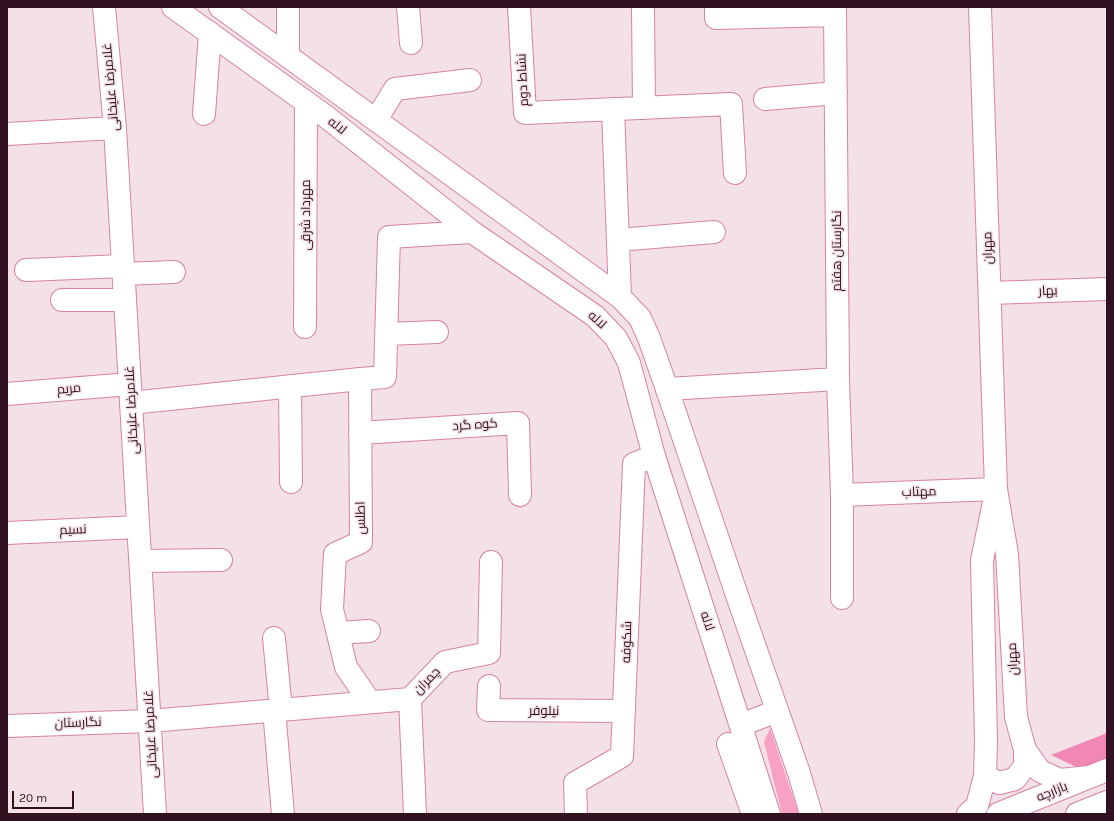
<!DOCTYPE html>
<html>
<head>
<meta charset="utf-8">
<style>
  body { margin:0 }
  #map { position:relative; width:1114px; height:821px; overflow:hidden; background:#f4e1e8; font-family:Karla,sans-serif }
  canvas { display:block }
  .frame { position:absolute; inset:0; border:8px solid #321220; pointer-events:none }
  .scale { position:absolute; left:12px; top:791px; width:62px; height:18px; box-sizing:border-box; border:2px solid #321220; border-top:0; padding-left:5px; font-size:12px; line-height:14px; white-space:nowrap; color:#321220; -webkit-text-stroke:3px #f4e1e8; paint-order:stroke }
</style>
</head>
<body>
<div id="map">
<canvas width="1114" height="821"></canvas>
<div class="frame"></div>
<div class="scale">20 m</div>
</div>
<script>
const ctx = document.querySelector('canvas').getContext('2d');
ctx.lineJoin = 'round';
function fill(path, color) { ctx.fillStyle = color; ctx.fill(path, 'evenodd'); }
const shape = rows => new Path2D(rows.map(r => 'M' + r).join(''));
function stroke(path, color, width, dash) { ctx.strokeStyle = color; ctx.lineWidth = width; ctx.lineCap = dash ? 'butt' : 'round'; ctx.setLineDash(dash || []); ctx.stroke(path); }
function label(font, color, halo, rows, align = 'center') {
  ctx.font = font + ' Karla,Cairo,sans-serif'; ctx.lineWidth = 3; ctx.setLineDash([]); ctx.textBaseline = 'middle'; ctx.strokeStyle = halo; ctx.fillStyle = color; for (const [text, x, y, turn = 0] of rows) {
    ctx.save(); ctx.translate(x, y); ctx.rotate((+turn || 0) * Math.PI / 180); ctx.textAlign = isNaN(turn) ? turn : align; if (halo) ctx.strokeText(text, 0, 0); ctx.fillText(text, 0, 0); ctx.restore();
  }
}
fill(shape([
  [770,728,789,785,799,814,782,814,764,742]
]), '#f8a1c3');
fill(shape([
  [1107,733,1107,761,1083,770,1051,755]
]), '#f187b3');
const minor = shape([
  [104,7,115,128,155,814],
  [408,7,411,43],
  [519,7,525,113,731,104,735,173],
  [643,7,644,108],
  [716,7,716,18,835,15],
  [835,7,838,379,842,495,842,598],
  [288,56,288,7],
  [765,99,836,93],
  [613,109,620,297],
  [204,114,210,33],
  [376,120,395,89,470,80],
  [7,134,115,128],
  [618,240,714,232],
  [26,270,123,266],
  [123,274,174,272],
  [990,293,1107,289],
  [62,300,125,300],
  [305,327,306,102],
  [387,334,437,332],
  [290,386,291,482],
  [667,389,838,379],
  [7,394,130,384],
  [131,403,360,379],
  [360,433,518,423,520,495],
  [842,495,996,489],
  [7,533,138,527],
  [141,561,221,560],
  [338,633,369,631],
  [274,638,281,710],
  [489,686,488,710,624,711],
  [410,699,415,814],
  [370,702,346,667,332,609,335,554,361,542,360,379,385,377,389,237,472,232],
  [274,710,283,814],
  [7,726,150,721,410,699,445,662,489,653,491,562],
  [728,744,753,814],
  [576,814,575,783,622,756,634,464,654,456]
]);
const tertiary = shape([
  [985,776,999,783,1015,779,1025,766,1025,750]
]);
const secondary = shape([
  [173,7,324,115,472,232,595,316,616,338,629,363,654,456,769,814],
  [220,7,620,297,640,318,649,338,667,389,741,607,799,773,811,814],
  [980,7,996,489,1007,554,1016,717,1025,750,1040,771,1060,780,1089,777],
  [741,725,777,711],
  [968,814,977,806,985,776,986,741,982,560,994,502],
  [998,814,1107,770],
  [1077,814,1107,802]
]);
stroke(minor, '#d583a4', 24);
stroke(tertiary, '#d583a4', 24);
stroke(secondary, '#d583a4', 24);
stroke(minor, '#fff', 22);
stroke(tertiary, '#fff', 22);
stroke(secondary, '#fff', 22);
label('13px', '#321220', '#f4e1e8', [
  ["نشاط دوم",523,80,-93],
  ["غلامرضا علیخانی",111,87,-95],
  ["لاله",337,126,38],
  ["مهرداد شرقی",306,215,-90],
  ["مهران",988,248,-92],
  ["نگارستان هفتم",837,251,-90],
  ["بهار",1048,291,-2],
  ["لاله",597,320,42],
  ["مریم",69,389,-5],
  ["غلامرضا علیخانی",132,410,-93],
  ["کوه گرد",475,425,-4],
  ["مهتاب",919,492,-2],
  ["اطلس",361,518,-91],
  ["نسیم",73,530,-2],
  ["لاله",707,621,72],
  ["شکوفه",627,642,-88],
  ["مهران",1013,659,-93],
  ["چمران",427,681,-46],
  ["نیلوفر",544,711],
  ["نگارستان",78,723,-2],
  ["غلامرضا علیخانی",151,734,-93],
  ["بازارچه",1052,792,-22]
]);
</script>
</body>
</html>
